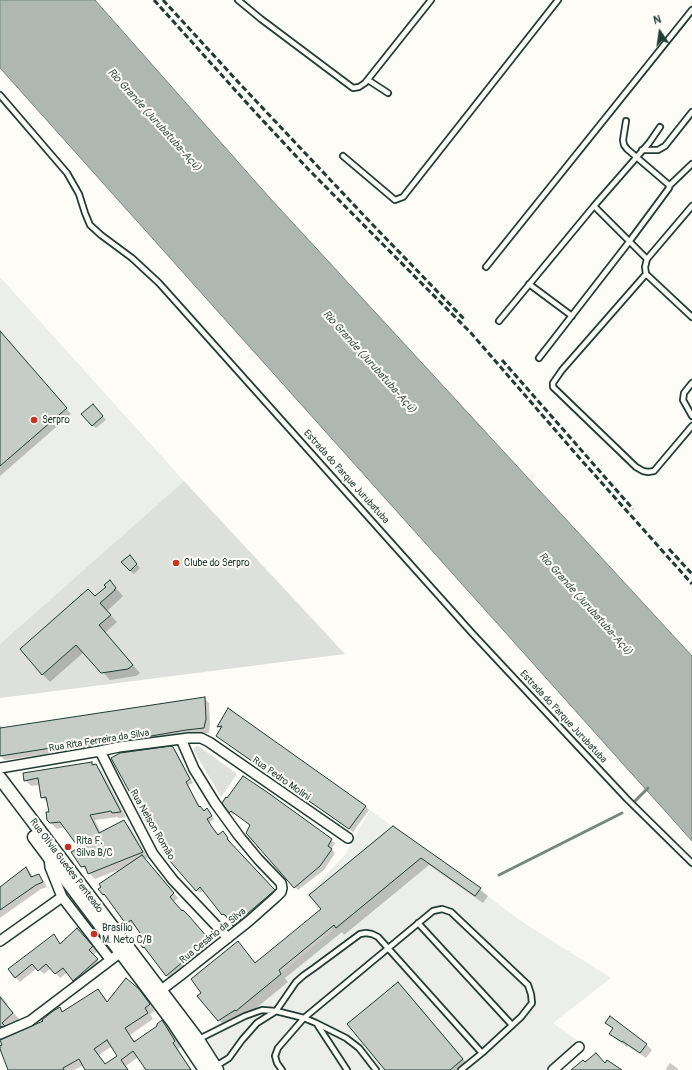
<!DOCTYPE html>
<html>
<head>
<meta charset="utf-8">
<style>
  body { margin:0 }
  #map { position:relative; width:692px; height:1070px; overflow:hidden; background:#fdfcf7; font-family:Pangolin,sans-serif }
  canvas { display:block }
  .north { position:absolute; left:640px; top:12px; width:40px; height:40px; -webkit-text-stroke:3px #fdfcf7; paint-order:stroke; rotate:347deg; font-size:11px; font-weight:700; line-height:16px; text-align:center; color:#1f3d34 }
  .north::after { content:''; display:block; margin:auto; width:14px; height:18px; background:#1f3d34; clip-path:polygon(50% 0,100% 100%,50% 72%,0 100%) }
</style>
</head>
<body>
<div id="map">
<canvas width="692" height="1070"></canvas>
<div class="north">N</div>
</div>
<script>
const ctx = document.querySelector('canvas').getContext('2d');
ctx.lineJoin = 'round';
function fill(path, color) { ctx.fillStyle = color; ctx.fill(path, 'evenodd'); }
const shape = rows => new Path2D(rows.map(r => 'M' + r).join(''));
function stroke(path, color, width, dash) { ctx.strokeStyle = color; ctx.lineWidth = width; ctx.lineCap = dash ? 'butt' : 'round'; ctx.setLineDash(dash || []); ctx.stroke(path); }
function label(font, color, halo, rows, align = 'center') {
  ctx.font = font + ' Pangolin,sans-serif'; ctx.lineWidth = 4; ctx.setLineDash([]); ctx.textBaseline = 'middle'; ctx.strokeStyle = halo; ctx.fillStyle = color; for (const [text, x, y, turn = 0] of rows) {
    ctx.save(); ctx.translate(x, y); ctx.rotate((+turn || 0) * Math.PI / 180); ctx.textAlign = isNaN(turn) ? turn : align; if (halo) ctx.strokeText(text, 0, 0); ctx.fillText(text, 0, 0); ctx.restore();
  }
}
fill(shape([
  [0,277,184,481,0,644],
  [370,810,524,923,611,978,553,1023,580,1042,546,1070,225,1070,203,1035,329,934,333,930,306,895,345,855]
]), '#eceee9');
fill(shape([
  [184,481,345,654,0,698,0,644],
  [197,746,200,747,237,774,221,797,194,751,194,748]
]), '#dde0db');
const water = shape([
  [0,0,95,0,269,197,692,656,692,841,0,68,0,0]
]);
fill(water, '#aeb8b1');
stroke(water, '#75877f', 1);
fill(shape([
  [0,332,71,414,0,476],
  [96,408,106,420,96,428,92,425],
  [133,560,140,568,134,574,127,568],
  [110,582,123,596,121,598,107,611,117,622,105,633,140,673,136,676,110,680,84,652,50,682,42,674,95,597,107,587],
  [204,698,209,703,210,724,209,733,70,753,68,751,5,760,0,756,0,725,4,729],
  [228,710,366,807,369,810,353,832,220,739,217,736,221,729,219,727],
  [173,748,176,751,193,783,188,785,200,807,204,812,210,813,214,819,209,823,218,836,226,836,231,842,230,843,277,894,238,928,228,917,226,918,223,914,204,890,200,893,197,890,175,857,157,833,155,834,151,831,143,812,139,808],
  [91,763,94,766,96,765,102,772,126,817,119,818,117,817,95,820,101,833,124,821,130,827,148,858,145,859,178,898,174,902,182,912,194,922,212,943,198,955,200,957,171,980,166,975,137,937,142,933,136,925,131,929,127,924,109,899,100,890,123,868,95,879,82,866,80,848,65,827,57,829,50,822,50,813,48,803,42,797,40,785,31,786,25,780],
  [267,793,335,843,331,849,335,853,324,870,298,890,295,887,251,825,235,814,233,815,223,803],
  [394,827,480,889,488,896,483,903,429,865,344,935,342,932,285,978,288,982,244,1018,226,1028,219,1020,238,942,256,964,322,910],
  [26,868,31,873,33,877,38,875,43,880,47,887,41,889,0,918,0,888],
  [82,934,97,952,93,955,102,965,78,985,68,972,60,978,51,968,44,974,37,968,20,982,9,970,54,935,61,945],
  [398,983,406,991,470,1067,466,1070,386,1070],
  [98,990,104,996,108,1002,139,990,145,997,155,1011,150,1014,153,1019,130,1035,135,1042,158,1027,162,1022,168,1028,181,1047,178,1049,192,1070,142,1070,146,1067,138,1057,126,1066,129,1070,88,1070,84,1065,74,1070,10,1070,45,1022,59,1009,63,1012],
  [112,1046,119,1056,106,1064,99,1055],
  [0,995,8,1004,7,1005,20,1020,9,1031,0,1037],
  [607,1022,646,1044,652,1050,646,1058,628,1046,627,1047,616,1039,610,1033,614,1029],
  [670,1063,677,1068,678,1070,667,1070,666,1069]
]), '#0003');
stroke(shape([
  [634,802,648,788],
  [499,875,622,813]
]), '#75877f', 3);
const building = shape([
  [0,331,67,408,0,466,0,331],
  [93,404,103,416,92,426,81,414,93,404],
  [130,555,137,564,130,571,121,562,130,555],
  [110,580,116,588,114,590,115,590,100,603,111,615,99,625,133,665,128,669,101,673,76,645,42,675,20,649,88,589,95,596,106,587,104,585,110,580],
  [205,697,206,719,204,728,186,730,122,741,64,748,64,746,0,756,0,728,205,697],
  [228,708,366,806,349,829,216,736,222,726,217,727,228,708],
  [171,746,173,747,190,779,186,782,199,807,200,806,204,811,207,808,212,816,207,819,212,827,218,835,223,831,228,838,227,839,275,890,233,926,225,915,223,914,222,915,200,887,196,891,169,860,173,857,153,830,151,831,140,812,149,807,139,809,111,758,120,753,171,746],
  [92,762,92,765,96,764,121,812,112,813,111,811,90,815,99,833,124,820,143,852,88,874,85,866,81,867,71,852,79,848,60,822,50,823,47,820,46,812,49,812,46,797,41,798,38,778,24,781,23,773,92,762],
  [243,776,267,792,332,839,328,846,332,849,320,866,294,888,246,833,250,825,231,811,229,813,222,803,226,797,227,798,243,776],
  [393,826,481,888,475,896,421,858,336,928,334,925,279,970,281,974,236,1011,235,1010,218,1021,197,996,201,993,191,979,238,941,255,963,321,909,309,895,393,826],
  [142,855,174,893,170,897,182,911,183,910,189,916,208,938,194,949,196,951,166,976,144,947,143,948,135,937,140,933,131,920,126,924,104,894,103,895,98,889,101,887,99,884,142,855],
  [26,867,31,877,39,874,43,882,36,885,0,910,0,887,26,867],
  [77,928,93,946,89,950,98,959,73,981,63,968,55,974,46,964,38,971,32,964,15,978,8,969,54,934,60,944,77,928],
  [126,978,139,989,150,1004,145,1008,148,1013,125,1028,134,1042,157,1026,157,1024,162,1020,175,1041,173,1043,191,1070,146,1070,133,1051,121,1060,128,1070,85,1070,79,1059,63,1068,64,1070,8,1070,0,1049,0,1046,2,1045,0,1040,43,1021,42,1020,53,1011,60,1007,62,1012,98,989,107,1002,126,978],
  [107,1040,117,1056,105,1064,94,1049,107,1040],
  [398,982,463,1059,450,1070,385,1070,347,1024,398,982],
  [0,997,13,1013,2,1023,5,1026,0,1027,0,997],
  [610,1016,647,1044,640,1053,622,1041,622,1042,609,1034,613,1028,605,1023,610,1016],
  [596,1053,605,1063,607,1060,622,1070,571,1070,583,1060,585,1062,596,1053]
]);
fill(building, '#c6cdc7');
stroke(building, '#1f3d34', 1);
const lane = shape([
  [238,0,261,19,353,88,359,87,365,83,431,0],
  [368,80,388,93],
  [0,95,67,173,79,194,85,213,90,225,101,235,132,258,159,283,472,633,627,799,692,863],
  [642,150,658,150,665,146,692,112],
  [343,156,395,200,403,197,558,0],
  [669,186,692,164],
  [692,206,647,259,645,267,646,274,692,317],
  [647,259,594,206,649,143,660,127],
  [486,267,692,10],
  [646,274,562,370,553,383,553,387,636,467,643,471,648,472,654,471,692,426],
  [529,284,572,316],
  [499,321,594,206],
  [539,358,629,242,669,188,669,185,627,149,624,145,623,140,626,121],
  [692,383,684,393,683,400,692,416],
  [418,923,512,1025],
  [317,1024,347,1070],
  [199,1039,245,1016,262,1010,276,1011,304,1018,316,1023,346,1038,359,1048,376,1070],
  [216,1066,229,1058,242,1040,257,1023,276,1011,296,982,304,975,314,968,360,934,366,933,372,934,378,937,482,1053],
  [282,1070,277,1063,275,1056,278,1048,304,1018,433,911,442,909,451,912,528,985,531,994,532,1003,521,1017,482,1053,461,1070]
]);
const street = shape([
  [100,751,114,779,153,854,173,880,228,938],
  [0,768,100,751,119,747,189,738,201,738,209,742,348,838],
  [49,858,50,867,62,897,110,959],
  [0,941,62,897],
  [156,994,181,975,249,921,276,897,281,892,282,888,281,883,258,859,239,836,215,803,194,769,181,739],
  [0,1034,30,1021,125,949],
  [553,1070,579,1047]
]);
const secondary = shape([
  [0,778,198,1040,217,1070],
  [34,837,173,1022,205,1070]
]);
stroke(lane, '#1f3d34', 8);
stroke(street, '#1f3d34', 12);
stroke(secondary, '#1f3d34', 15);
stroke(lane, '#fdfcf7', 4.5);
stroke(street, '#fdfcf7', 9);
stroke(secondary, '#fdfcf7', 12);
stroke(shape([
  [154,0,254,111,309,170,471,333,576,454,692,584],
  [163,0,240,84,371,223,464,319],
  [502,360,633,509],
  [669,549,692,574]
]), '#1f3d34', 3, [6, 3]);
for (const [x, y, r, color] of [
  [34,420,4,"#c8321e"],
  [176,563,4,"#c8321e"],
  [68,847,4,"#c8321e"],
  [94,934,4,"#c8321e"]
]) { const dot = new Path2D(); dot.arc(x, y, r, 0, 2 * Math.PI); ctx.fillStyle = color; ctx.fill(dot); stroke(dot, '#fdfcf7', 1.5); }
label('10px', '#1f3d34', '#fdfcf7', [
  ["Serpro",42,420],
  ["Clube do Serpro",184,563],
  ["Rita F.",76,841],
  ["Silva B/C",76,853],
  ["Brasílio",102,928],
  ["M. Neto C/B",102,940]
], 'left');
label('10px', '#1f3d34', '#fdfcf7', [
  ["Estrada do Parque Jurubatuba",346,477,48],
  ["Estrada do Parque Jurubatuba",563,717,47],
  ["Rua Rita Ferreira da Silva",99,741,-9],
  ["Rua Pedro Molini",281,779,35],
  ["Rua Nelson Romão",152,825,60],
  ["Rua Olívia Guedes Penteado",66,866,53],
  ["Rua Cesário da Silva",213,936,-39]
]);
label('italic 11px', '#435c53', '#fdfcf7', [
  ["Rio Grande (Jurubatuba-Açú)",154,120,48],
  ["Rio Grande (Jurubatuba-Açú)",369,362,48],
  ["Rio Grande (Jurubatuba-Açú)",585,604,48]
]);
</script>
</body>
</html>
